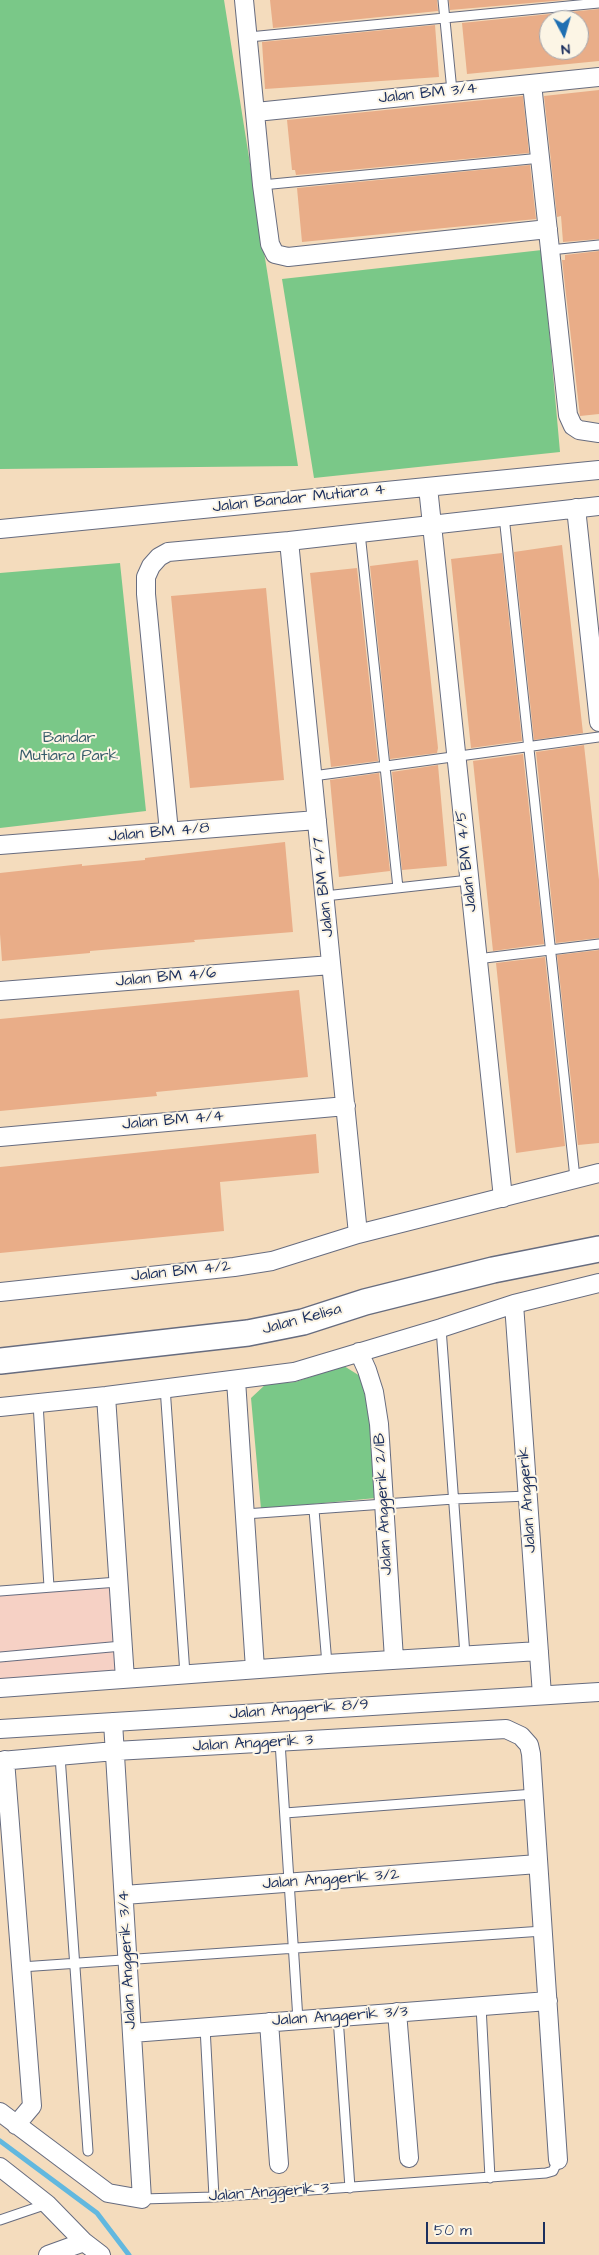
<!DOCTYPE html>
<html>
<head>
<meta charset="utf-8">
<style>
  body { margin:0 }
  #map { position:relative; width:599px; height:2255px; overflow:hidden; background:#f4dcbd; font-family:"Architects Daughter",sans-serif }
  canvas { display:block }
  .north { position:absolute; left:539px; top:10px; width:50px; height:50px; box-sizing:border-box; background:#fcf5e5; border:1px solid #a2a6af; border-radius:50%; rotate:174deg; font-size:14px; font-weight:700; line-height:20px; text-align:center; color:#1b2f5e }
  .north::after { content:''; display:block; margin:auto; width:18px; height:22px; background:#1f6fb2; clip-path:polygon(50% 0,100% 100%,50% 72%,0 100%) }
  .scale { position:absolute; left:426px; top:2222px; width:119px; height:22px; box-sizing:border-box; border:2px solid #1b2f5e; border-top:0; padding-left:6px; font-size:15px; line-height:18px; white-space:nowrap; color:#1b2f5e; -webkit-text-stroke:4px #fcf5e5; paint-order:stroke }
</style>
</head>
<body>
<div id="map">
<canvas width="599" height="2255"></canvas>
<div class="north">N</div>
<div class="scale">50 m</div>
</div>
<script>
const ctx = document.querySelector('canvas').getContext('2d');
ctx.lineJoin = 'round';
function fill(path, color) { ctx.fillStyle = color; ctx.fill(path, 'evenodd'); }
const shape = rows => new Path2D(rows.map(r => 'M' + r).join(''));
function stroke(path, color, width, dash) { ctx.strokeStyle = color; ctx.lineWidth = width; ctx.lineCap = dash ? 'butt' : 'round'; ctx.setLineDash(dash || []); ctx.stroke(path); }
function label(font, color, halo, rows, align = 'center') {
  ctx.font = font + ' "Architects Daughter",sans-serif'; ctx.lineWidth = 4; ctx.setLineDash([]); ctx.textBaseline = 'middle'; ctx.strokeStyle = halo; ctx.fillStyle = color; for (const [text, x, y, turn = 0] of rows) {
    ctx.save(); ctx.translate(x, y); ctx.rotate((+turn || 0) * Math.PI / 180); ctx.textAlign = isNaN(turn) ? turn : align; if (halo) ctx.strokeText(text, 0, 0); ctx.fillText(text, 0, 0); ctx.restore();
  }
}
fill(shape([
  [112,1578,121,1687,0,1697,0,1587]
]), '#f6d1c5');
fill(shape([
  [0,0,224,0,298,466,0,469],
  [542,250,560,452,314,478,282,279],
  [120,563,146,811,0,828,0,573],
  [344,1366,360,1376,365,1384,372,1420,376,1498,261,1509,251,1398,266,1384,295,1382]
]), '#7ac888');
stroke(shape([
  [0,2141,97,2213,129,2255]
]), '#62b8df', 5);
fill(shape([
  [270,0,437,0,438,11,273,28],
  [449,0,565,0,450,10],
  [599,9,599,61,467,74,462,23],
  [549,20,579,20,579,50,549,50],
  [435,25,439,77,265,89,262,42],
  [599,90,599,239,563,242,561,216,557,217,544,96],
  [523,96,529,153,296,175,295,170,292,170,287,120],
  [530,165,536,219,302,242,297,188],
  [599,251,599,414,580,416,562,260,565,260,565,255],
  [562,545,583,733,534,740,514,552],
  [502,553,522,741,471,748,451,559],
  [418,560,438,748,437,753,390,759,370,566],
  [357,568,378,761,331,767,310,573],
  [266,588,284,780,190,788,171,596],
  [584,745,599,880,599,938,556,943,536,752],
  [523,754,544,944,493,951,473,761],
  [438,765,447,866,402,870,392,772],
  [379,773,390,871,339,877,330,780],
  [285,842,293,932,194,940,195,942,90,951,90,953,2,961,0,934,0,873,82,864,82,866,145,860,145,858],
  [599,950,599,1143,578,1145,557,955],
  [545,957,565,1146,516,1153,496,963],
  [299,990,308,1077,156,1092,157,1096,0,1111,0,1019],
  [316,1134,319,1173,220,1182,224,1231,0,1253,0,1167]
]), '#e9ad88');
const service = shape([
  [443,0,452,91],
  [249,37,599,3],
  [262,185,541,158],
  [550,250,599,245],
  [504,516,575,1178],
  [360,533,398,888],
  [313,776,599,737],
  [325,896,469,880],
  [477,959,599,944],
  [441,1328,465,1655],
  [165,1387,185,1674],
  [38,1403,49,1587],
  [314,1510,327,1664],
  [245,1514,454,1499,528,1496],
  [0,1591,118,1582],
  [0,1657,122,1646],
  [280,1742,298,2020],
  [60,1756,88,2151],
  [285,1813,534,1794],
  [21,1967,543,1931],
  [481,2006,490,2178],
  [338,2017,350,2188],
  [205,2027,214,2197],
  [142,2199,214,2197,546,2173,553,2171,558,2160],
  [0,2220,47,2204]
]);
const minor = shape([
  [244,0,262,185,270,244,275,254,288,257,548,229],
  [532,84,568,415,573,426,579,430,599,433],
  [256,112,599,77],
  [428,487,503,1198],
  [576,508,599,722],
  [0,529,599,470],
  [289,541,358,1234],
  [169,832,146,594,146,577,151,566,159,557,168,552,289,541,599,506],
  [0,845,317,820],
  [0,991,331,965],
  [0,1137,346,1106],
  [0,1292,234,1267,272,1261,358,1234,599,1173],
  [514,1304,542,1695],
  [359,1352,367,1370,374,1392,379,1424,394,1659],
  [236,1380,255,1669],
  [106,1396,125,1679],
  [0,1407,106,1396,294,1372,441,1328,514,1304,599,1283],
  [0,1688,327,1664,539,1651],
  [0,1729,599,1692],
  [5,1760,32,2106,16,2125],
  [0,1761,115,1751,506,1729,521,1736,529,1745,531,1754,558,2160],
  [124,1895,538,1864],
  [397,2012,409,2158],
  [269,2022,279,2164],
  [132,2033,548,2001],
  [0,2112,108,2193,142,2199,113,1722],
  [0,2167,47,2204,84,2242,101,2255],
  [48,2255,84,2242]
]);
const secondary = shape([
  [0,1361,248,1333,303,1322,365,1302,493,1270,599,1249]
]);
stroke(service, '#676c7f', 11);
stroke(minor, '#676c7f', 20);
stroke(secondary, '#676c7f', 28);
stroke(service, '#fff', 9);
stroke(minor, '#fff', 18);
stroke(secondary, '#fff', 25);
label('16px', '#1b2f5e', '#fcf5e5', [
  ["Jalan BM 3/4",428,94,-6],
  ["Jalan Bandar Mutiara 4",299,499,-6],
  ["Jalan BM 4/8",159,833,-5],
  ["Jalan BM 4/5",467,861,-96],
  ["Jalan BM 4/7",324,887,-96],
  ["Jalan BM 4/6",166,978,-5],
  ["Jalan BM 4/4",173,1121,-5],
  ["Jalan BM 4/2",181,1272,-6],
  ["Jalan Kelisa",302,1320,-15],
  ["Jalan Anggerik",528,1500,-94],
  ["Jalan Anggerik 2/1B",384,1504,-93],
  ["Jalan Anggerik 8/9",299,1710,-4],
  ["Jalan Anggerik 3",253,1744,-3],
  ["Jalan Anggerik 3/2",331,1880,-4],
  ["Jalan Anggerik 3/4",128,1960,-93],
  ["Jalan Anggerik 3/3",340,2017,-4],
  ["Jalan Anggerik 3",269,2193,-4]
]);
label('16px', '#385d6b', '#fcf5e5', [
  ["Bandar",69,739],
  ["Mutiara Park",69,757]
]);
</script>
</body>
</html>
